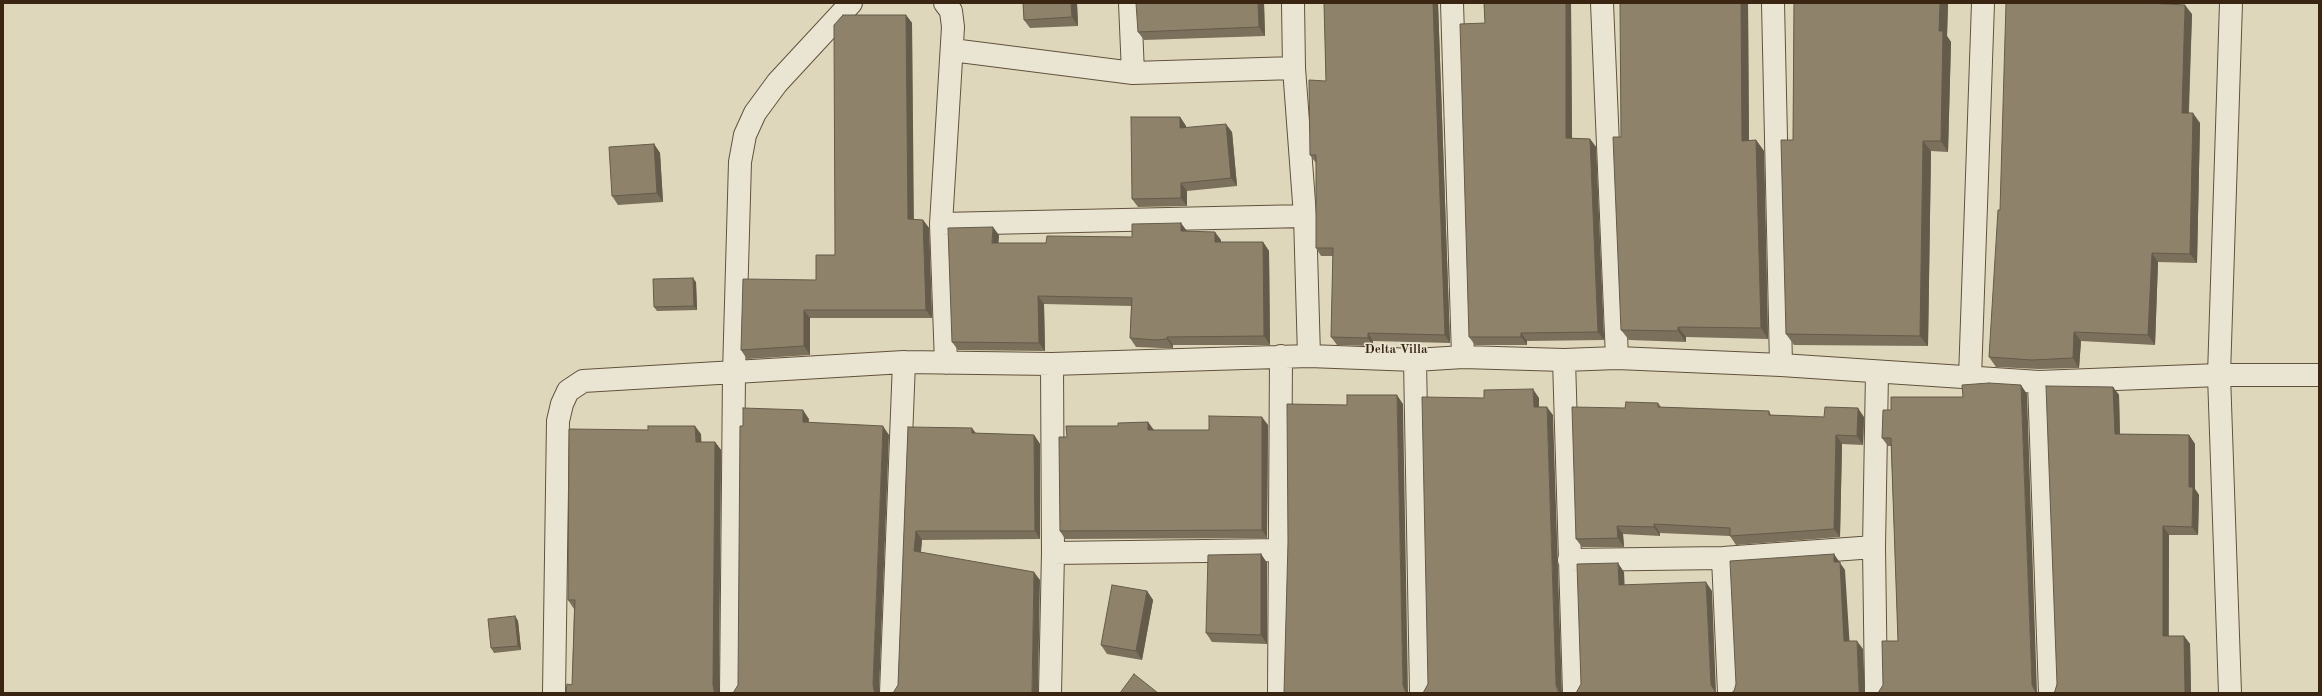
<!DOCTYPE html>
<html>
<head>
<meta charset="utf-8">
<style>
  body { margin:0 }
  #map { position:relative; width:2322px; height:696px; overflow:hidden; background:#dfd7bb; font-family:"Old Standard TT",serif }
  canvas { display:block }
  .frame { position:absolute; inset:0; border:4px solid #392512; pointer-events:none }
</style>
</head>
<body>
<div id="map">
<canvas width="2322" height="696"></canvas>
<div class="frame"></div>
</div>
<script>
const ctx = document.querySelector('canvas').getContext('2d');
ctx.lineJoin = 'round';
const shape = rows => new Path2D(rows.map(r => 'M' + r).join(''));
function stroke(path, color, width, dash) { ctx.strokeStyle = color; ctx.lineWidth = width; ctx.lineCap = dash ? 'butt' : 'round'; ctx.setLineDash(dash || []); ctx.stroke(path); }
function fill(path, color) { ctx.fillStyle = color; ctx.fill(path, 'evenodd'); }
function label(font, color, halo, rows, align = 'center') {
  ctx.font = font + ' "Old Standard TT",serif'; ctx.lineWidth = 3; ctx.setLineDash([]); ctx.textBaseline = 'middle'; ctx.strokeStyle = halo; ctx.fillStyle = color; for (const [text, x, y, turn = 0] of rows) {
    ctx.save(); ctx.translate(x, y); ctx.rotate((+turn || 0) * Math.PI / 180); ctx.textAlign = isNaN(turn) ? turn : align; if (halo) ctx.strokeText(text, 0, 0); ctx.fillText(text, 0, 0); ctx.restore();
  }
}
const street = shape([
  [945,3,951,11,953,27,941,224,946,363],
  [1130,3,1133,73],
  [1293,3,1294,68,1305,216,1309,356],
  [1452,3,1463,357],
  [1602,3,1617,358],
  [1773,3,1781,365],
  [952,50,1133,73,1294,68],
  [941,224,1305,216],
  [1415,360,1421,693],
  [1564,360,1574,693],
  [1970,378,1983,3],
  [2039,382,2050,693],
  [1053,553,1281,550],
  [1723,558,1729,693],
  [1569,560,1723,558,1874,547],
  [554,693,558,421,562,404,568,391,583,381,904,362,1052,364,1309,356,1415,360,1463,357,1564,360,1617,358,1781,365,2039,382,2219,375,2319,375],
  [731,693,734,373,740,162,745,135,755,113,777,83,851,3],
  [891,693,904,362],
  [1050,693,1053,553,1052,364],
  [1279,693,1281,356],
  [1876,693,1874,547,1877,372],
  [2230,693,2219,375,2231,3]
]);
stroke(street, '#62523c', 24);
stroke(street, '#eae5d3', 22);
fill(shape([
  [1023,3,1077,3,1078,26,1030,28,1024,20],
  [1264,3,1265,36,1144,40,1138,32],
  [1324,3,1438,3,1450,343,1373,341,1373,346,1337,345,1331,337,1333,256,1321,256,1316,248,1316,163,1310,155,1326,81],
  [1484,3,1571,3,1572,138,1590,139,1596,147,1604,340,1527,341,1527,345,1475,345,1469,337,1485,23],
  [1748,3,1749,141,1756,140,1764,151,1768,339,1686,337,1686,342,1629,340,1621,330,1621,137],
  [1794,3,1948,3,1947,36,1951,42,1948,152,1931,151,1928,346,1794,345,1786,334,1793,140],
  [2192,14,2189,113,2200,123,2197,263,2158,262,2155,345,2081,341,2079,368,2039,369,1996,367,1989,357,2000,210],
  [906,15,912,23,913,219,923,220,929,228,932,318,810,318,810,355,747,359,741,350,816,280,835,255],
  [1180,117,1186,126,1186,128,1232,132,1237,186,1187,191,1187,206,1138,207,1132,199],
  [654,144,660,153,663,202,618,205,612,196],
  [1187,231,1221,240,1221,242,1263,242,1269,251,1270,345,1173,345,1173,348,1162,348,1136,347,1130,338,1131,306,1044,304,1045,351,958,350,952,342,999,235,998,243,1046,243,1132,237],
  [696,282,697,310,657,311,654,307],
  [2113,387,2119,395,2120,434,2189,435,2195,444,2195,489,2199,495,2198,535,2169,535,2169,636,2184,636,2190,644,2191,693,2053,693,2055,691,2057,684],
  [2027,394,1883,685,1898,641,1891,446,1888,446,1882,438,1891,410,1963,397],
  [1658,403,1661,407,1769,411,1771,415,1824,417,1864,417,1863,445,1842,444,1840,537,1736,545,1730,536,1660,533,1660,536,1623,534,1624,547,1582,547,1576,539,1625,408],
  [1148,422,1153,430,1209,430,1268,425,1267,538,1065,539,1060,531,1067,437,1118,426],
  [908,427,976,433,1034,435,1040,444,1040,539,922,540,921,552,1040,580,898,685],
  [701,434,701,442,715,442,721,450,718,693,572,685,574,609,568,600],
  [1261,554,1267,563,1267,644,1212,642,1206,633],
  [1147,591,1153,600,1142,660,1107,654,1101,645],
  [515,616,518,621,521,650,494,653,491,648]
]), '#7b705b');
fill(shape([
  [1071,3,1077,3,1078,26,1072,17],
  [1258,3,1264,3,1265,36,1259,27],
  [1433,3,1438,3,1450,343,1445,335],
  [1566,3,1571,3,1572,146,1566,138],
  [1741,3,1748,3,1749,151,1742,141],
  [1940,3,1948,3,1947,36,1951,42,1948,152,1941,141,1939,31],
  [2185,5,2192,14,2188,123,2182,113],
  [906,15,912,23,914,228,908,219],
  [2193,113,2200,123,2197,263,2190,254],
  [1180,117,1186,126,1186,137,1180,128],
  [1226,124,1232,132,1237,186,1231,178],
  [1590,139,1596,147,1604,340,1598,332],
  [1756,140,1764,151,1768,339,1761,328],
  [1923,141,1931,151,1928,346,1920,336],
  [654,144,660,153,663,202,657,193],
  [1181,183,1187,191,1187,206,1181,198],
  [923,220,929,228,932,318,926,310],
  [1181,223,1187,231,1181,231],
  [993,227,999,235,998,251,992,243],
  [1215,232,1221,240,1221,251,1215,242],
  [1263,242,1269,251,1270,345,1264,336],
  [2152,253,2158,262,2155,345,2148,335],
  [693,278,696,282,697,310,694,306],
  [1038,296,1044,304,1045,351,1039,343],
  [804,310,810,318,810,355,804,346],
  [1678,327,1686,337,1686,342,1678,331],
  [2074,332,2081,341,2079,368,2073,358],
  [1368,333,1373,341,1373,346,1368,338],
  [1521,333,1527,341,1527,345,1521,337],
  [1167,337,1173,345,1173,348,1167,339],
  [2021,385,2027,394,2037,693,2036,693,2032,685],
  [2113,387,2119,395,2120,442,2115,434],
  [1533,389,1539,398,1539,415,1534,407],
  [1397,395,1403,404,1408,693,1406,693,1403,685],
  [1547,407,1553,415,1562,693,1559,693,1556,685],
  [1858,408,1864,417,1863,445,1857,436],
  [803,410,809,419,808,431,803,422],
  [1262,417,1268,425,1267,538,1262,530],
  [1148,422,1154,430,1148,430],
  [695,426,701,434,702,451,696,442],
  [883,426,889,435,879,693,876,693,874,691,873,684],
  [972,428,978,436,972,433],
  [1034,435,1040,444,1040,539,1035,531],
  [1836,435,1842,444,1840,537,1834,529],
  [2189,435,2195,444,2195,489,2199,495,2198,535,2192,527,2189,487],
  [715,442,721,450,719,693,716,693,714,691,713,684],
  [1654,524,1660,533,1660,536,1654,527],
  [1617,526,1623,534,1624,547,1618,538],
  [2163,526,2169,535,2168,644,2163,636],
  [916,531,922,540,920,559,914,551],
  [1261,554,1267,563,1267,644,1261,635],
  [1834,554,1845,570,1850,649,1844,641,1834,562],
  [1618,563,1624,572,1625,593,1619,585],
  [1034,572,1040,580,1038,693,1032,693],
  [1706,582,1712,591,1716,693,1711,685],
  [1147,591,1153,600,1142,660,1136,651],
  [515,616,518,621,521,650,518,646],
  [2184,636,2190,644,2191,693,2185,693],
  [1857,641,1863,649,1865,693,1861,693,1859,691]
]), '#645b4a');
const building = shape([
  [1023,3,1071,3,1072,17,1024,20,1023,3],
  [1136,3,1258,3,1259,27,1138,32,1136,3],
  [1324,3,1433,3,1445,335,1368,333,1368,338,1331,337,1333,248,1316,248,1316,155,1310,155,1309,80,1326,81,1324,3],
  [1484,3,1566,3,1566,138,1590,139,1598,332,1521,333,1521,337,1469,337,1460,24,1485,23,1484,3],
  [1620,3,1741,3,1742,141,1756,140,1761,328,1678,327,1678,331,1621,330,1613,137,1621,137,1620,3],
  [1794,3,1940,3,1939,31,1943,31,1941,141,1923,141,1920,336,1786,334,1781,140,1793,140,1794,3],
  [2006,3,2147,3,2185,5,2182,113,2193,113,2190,254,2152,253,2148,335,2074,332,2073,358,2032,360,1989,357,1998,210,2000,210,2006,3],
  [843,15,906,15,908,219,923,220,926,310,804,310,804,346,741,350,743,279,816,280,816,255,835,255,834,25,843,15],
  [1131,117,1180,117,1180,128,1226,124,1231,178,1181,183,1181,198,1132,199,1131,117],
  [654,144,657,193,612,196,609,147,654,144],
  [1181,223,1181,231,1215,232,1215,242,1263,242,1264,336,1167,337,1167,339,1156,340,1130,338,1132,298,1038,296,1039,343,952,342,948,228,993,227,992,243,1046,243,1047,236,1132,237,1132,224,1181,223],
  [693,278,694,306,654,307,653,279,693,278],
  [1989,383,2021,385,2032,685,2036,693,1878,693,1883,685,1882,641,1898,641,1891,438,1882,438,1883,410,1891,410,1891,397,1963,397,1962,385,1989,383],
  [2046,386,2113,387,2115,434,2189,435,2189,487,2193,487,2192,527,2163,526,2163,636,2184,636,2185,693,2053,693,2055,691,2057,684,2046,386],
  [1533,389,1534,407,1547,407,1556,685,1558,692,1560,693,1423,693,1428,684,1422,397,1484,398,1484,390,1533,389],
  [1347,395,1397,395,1403,685,1405,691,1408,693,1284,693,1288,542,1287,404,1347,405,1347,395],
  [1626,402,1658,403,1658,407,1769,411,1769,415,1824,417,1825,407,1858,408,1857,436,1836,435,1834,529,1730,536,1730,528,1654,524,1654,527,1617,526,1618,538,1576,539,1572,407,1625,408,1626,402],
  [743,408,803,410,803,422,883,426,873,684,874,691,878,693,733,693,738,685,740,426,743,426,743,408],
  [1209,416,1262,417,1262,530,1060,531,1059,437,1067,437,1066,426,1118,426,1118,423,1148,422,1148,430,1209,430,1209,416],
  [648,426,695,426,696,442,715,442,713,684,714,691,718,693,566,693,567,684,572,685,575,600,568,600,569,429,648,430,648,426],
  [908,427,972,428,972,433,1034,435,1035,531,916,531,914,551,1034,572,1032,693,893,693,898,685,908,427],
  [1261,554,1261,635,1206,633,1208,555,1261,554],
  [1834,554,1834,562,1840,562,1844,641,1857,641,1859,691,1861,693,1731,693,1734,691,1736,684,1730,561,1834,554],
  [1618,563,1619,585,1706,582,1711,685,1716,693,1576,693,1581,684,1577,564,1618,563],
  [1112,585,1147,591,1136,651,1101,645,1112,585],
  [515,616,518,646,491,648,488,619,515,616],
  [1134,674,1158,693,1120,693,1134,674]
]);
fill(building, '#8f826a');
stroke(building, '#645b4a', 1);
label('bold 13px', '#392512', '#eae5d3', [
  ["Delta Villa",1396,350]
]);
</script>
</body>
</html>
